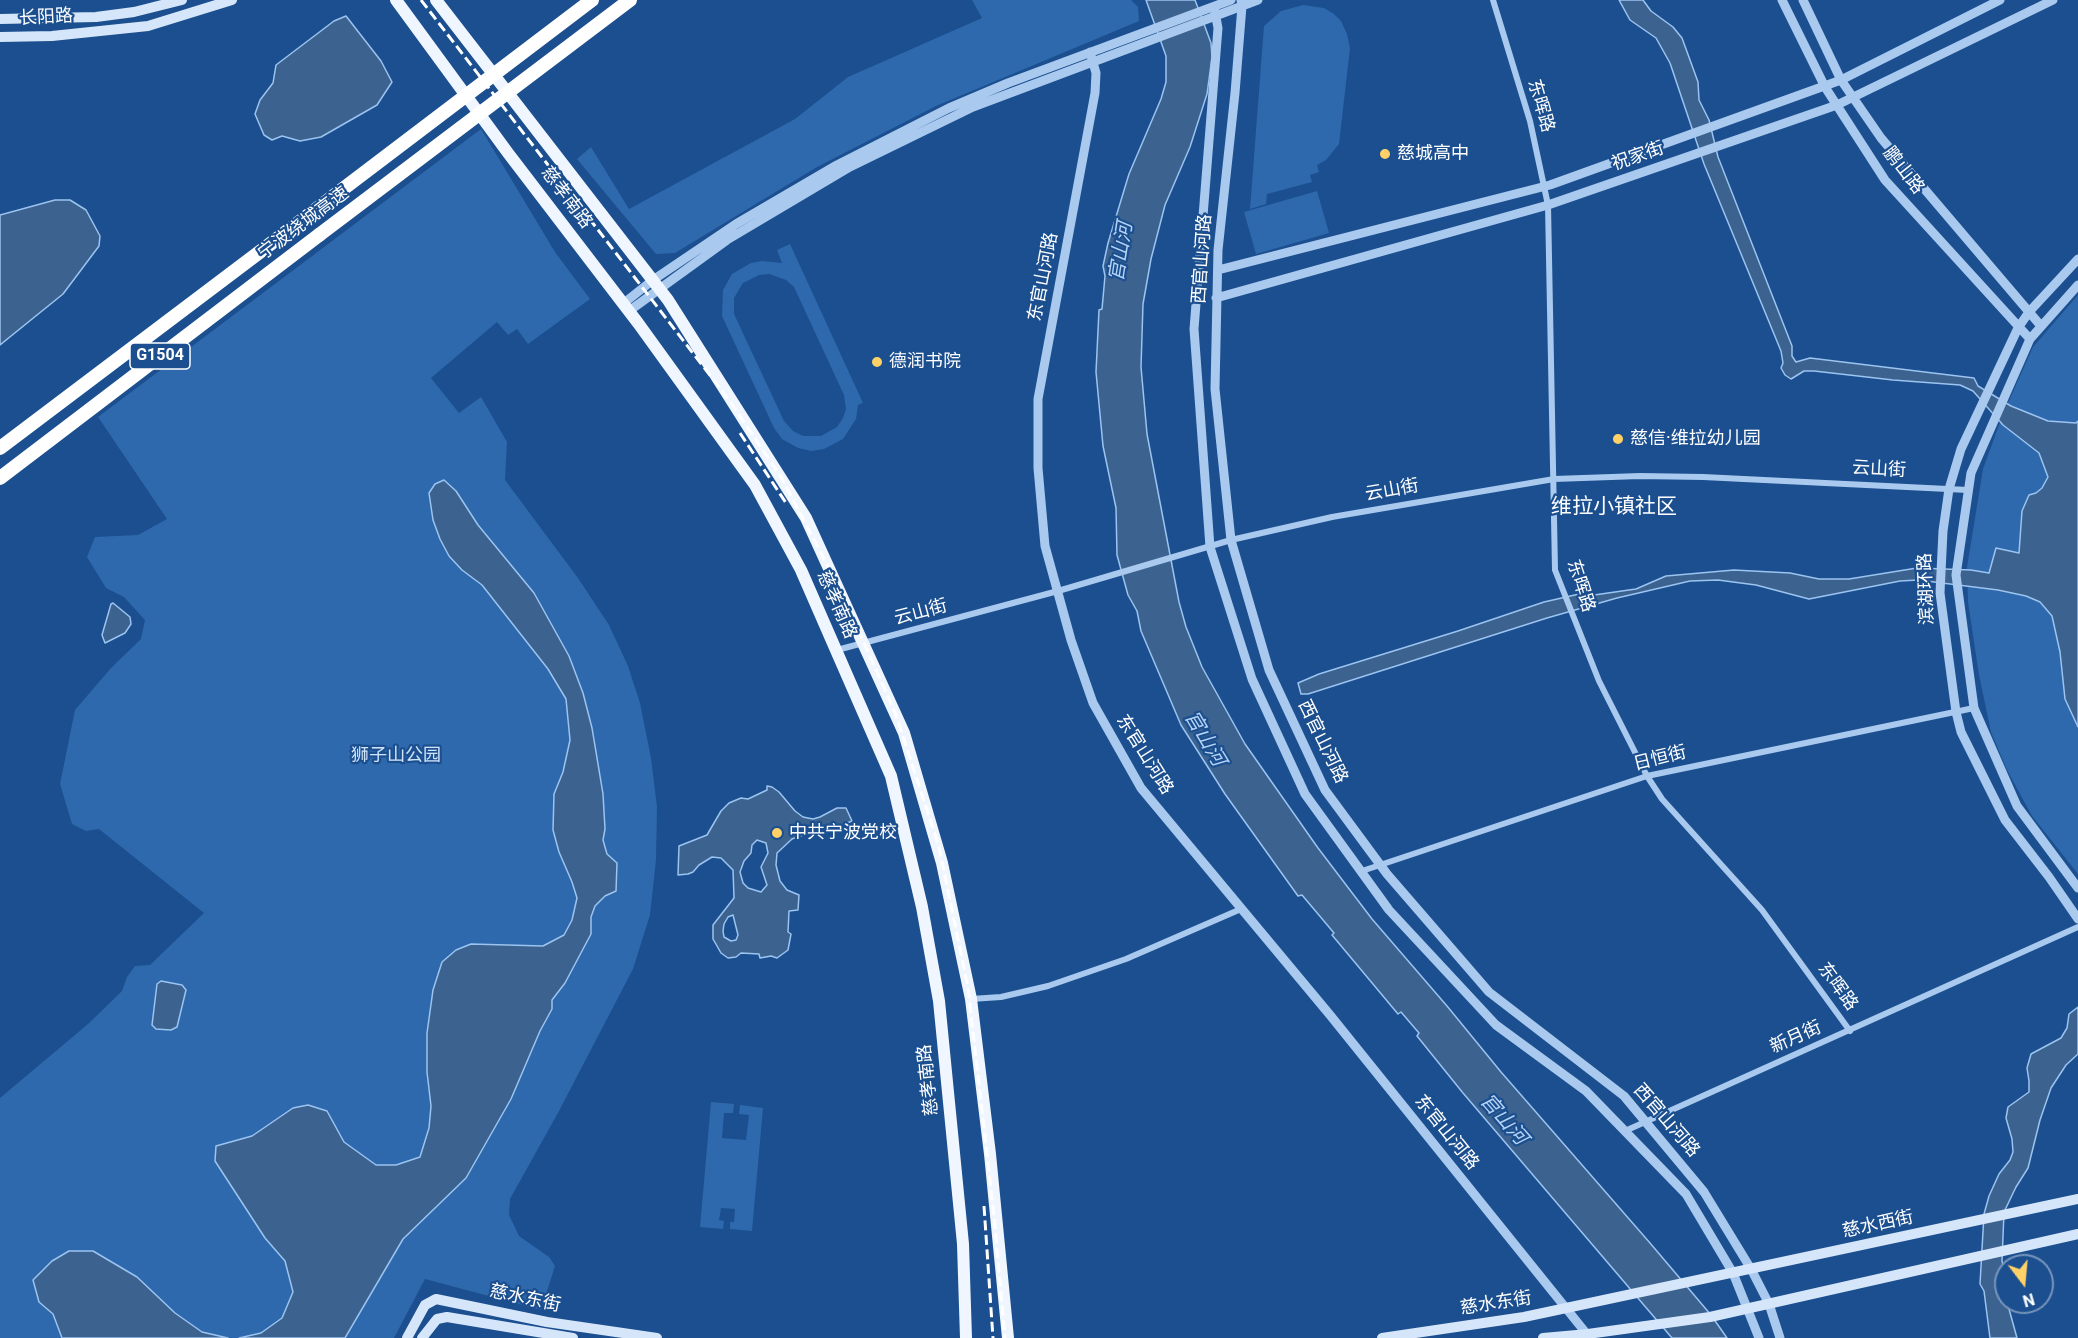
<!DOCTYPE html>
<html>
<head>
<meta charset="utf-8">
<style>
  body { margin:0 }
  #map { position:relative; width:2078px; height:1338px; overflow:hidden; background:#1b4f8f; font-family:Roboto,sans-serif }
  canvas { display:block }
  .north { position:absolute; left:1994px; top:1254px; width:60px; height:60px; box-sizing:border-box; background:#1b4f8f; border:2px solid #7695bc; border-radius:50%; rotate:164deg; font-size:16px; font-weight:700; line-height:24px; text-align:center; color:#fff }
  .north::after { content:''; display:block; margin:auto; width:21px; height:27px; background:#ffd166; clip-path:polygon(50% 0,100% 100%,50% 72%,0 100%) }
</style>
</head>
<body>
<div id="map">
<canvas width="2078" height="1338"></canvas>
<div class="north">N</div>
</div>
<script>
const ctx = document.querySelector('canvas').getContext('2d');
ctx.lineJoin = 'round';
function fill(path, color) { ctx.fillStyle = color; ctx.fill(path, 'evenodd'); }
const poly = rows => new Path2D(rows.map(r => 'M' + r).join(''));
function strokePath(path, color, width, dash) { ctx.strokeStyle = color; ctx.lineWidth = width; ctx.lineCap = dash ? 'butt' : 'round'; ctx.setLineDash(dash || []); ctx.stroke(path); }
function label(font, color, halo, rows, align = 'center') {
  ctx.font = font + ' Roboto,"Noto Sans SC",sans-serif'; ctx.lineWidth = 4.5; ctx.setLineDash([]); ctx.textBaseline = 'middle'; ctx.strokeStyle = halo; ctx.fillStyle = color; for (const [text, x, y, turn = 0] of rows) {
    ctx.save(); ctx.translate(x, y); ctx.rotate((+turn || 0) * Math.PI / 180); ctx.textAlign = isNaN(turn) ? turn : align; if (halo) ctx.strokeText(text, 0, 0); ctx.fillText(text, 0, 0); ctx.restore();
  }
}
fill(poly([
  [972,0,1131,0,1138,7,1139,21,936,106,817,167,675,253,656,254,577,159,591,147,629,209,795,119,848,77,982,18],
  [1303,5,1324,8,1334,14,1341,21,1347,34,1350,48,1339,144,1326,160,1317,165,1319,172,1310,175,1312,182,1267,194,1266,204,1250,209,1264,26,1281,11],
  [481,129,555,252,590,299,528,344,517,329,508,335,497,322,431,378,459,413,481,397,507,442,505,480,578,578,609,625,628,666,640,703,651,758,657,807,656,860,650,915,633,969,559,1111,510,1199,509,1215,519,1236,549,1257,555,1266,541,1310,425,1279,394,1338,0,1338,0,1098,88,1024,122,991,127,977,135,966,150,965,204,913,99,829,86,831,72,824,60,784,75,710,111,668,141,639,145,620,124,597,106,588,87,557,95,537,138,535,167,519,98,417],
  [1317,191,1329,233,1256,254,1244,212],
  [790,244,863,403,858,405,856,419,843,439,824,449,811,451,798,448,782,439,774,428,722,316,723,290,732,274,751,263,762,261,782,263,777,250],
  [769,274,786,280,794,287,844,395,846,409,843,418,837,427,821,436,803,436,793,431,784,421,734,314,734,298,743,283,759,275],
  [2078,295,2078,874,2032,816,2007,770,1991,732,1979,675,1968,602,1967,567,1983,469,2003,414,2033,347],
  [711,1102,734,1104,733,1113,724,1113,722,1138,746,1140,749,1115,739,1114,740,1105,763,1108,752,1231,730,1229,730,1222,734,1222,735,1209,721,1208,719,1220,724,1221,723,1229,700,1227]
]), '#2e69ad');
const water = poly([
  [1146,0,1195,0,1211,43,1212,57,1207,94,1190,147,1165,205,1151,259,1143,304,1141,367,1147,434,1179,602,1186,627,1202,667,1245,744,1318,848,1372,919,1447,1006,1501,1072,1650,1243,1711,1315,1727,1338,1672,1338,1463,1093,1417,1036,1419,1033,1401,1012,1398,1014,1332,935,1334,933,1302,895,1298,896,1225,794,1181,725,1141,631,1137,611,1128,595,1117,555,1116,508,1103,446,1096,372,1099,310,1102,309,1105,276,1103,266,1108,243,1129,174,1161,99,1166,82,1166,56,1146,0],
  [1619,0,1643,0,1651,11,1673,27,1682,38,1698,82,1699,100,1709,120,1718,157,1792,346,1792,356,1796,362,1810,358,1974,378,1978,386,2011,406,2048,421,2076,423,2078,421,2078,727,2065,699,2060,652,2052,616,2040,602,2026,596,1998,590,1918,580,1900,581,1809,599,1756,585,1718,580,1690,581,1617,598,1547,618,1308,694,1301,694,1298,683,1319,674,1458,631,1544,602,1588,592,1594,595,1636,589,1666,576,1734,570,1790,573,1819,579,1849,579,1917,568,1971,570,1989,573,1996,548,2019,553,2022,511,2029,495,2036,493,2042,488,2048,477,2039,453,2003,425,1973,391,1960,385,1893,380,1814,371,1804,371,1791,379,1785,375,1781,368,1783,363,1781,351,1704,164,1670,63,1656,38,1630,20,1619,0],
  [346,16,381,61,392,82,377,105,321,137,300,141,282,136,272,140,264,135,255,114,260,100,273,83,276,65,334,21,346,16],
  [55,200,70,200,86,210,100,236,99,246,63,294,0,345,0,215,55,200],
  [444,480,456,491,478,525,534,593,569,656,583,693,592,728,603,794,605,829,603,840,607,854,617,863,616,891,605,896,595,906,591,917,591,934,565,983,552,1000,552,1009,540,1031,511,1099,466,1178,403,1239,345,1338,239,1338,261,1333,282,1318,293,1292,285,1261,265,1238,215,1161,216,1146,252,1136,293,1108,308,1105,327,1111,344,1142,376,1165,396,1165,420,1157,429,1128,431,1106,427,1072,427,1033,433,990,442,962,456,950,471,944,543,946,564,935,572,920,577,898,572,882,559,852,553,830,554,794,563,772,570,740,566,699,548,669,482,585,462,570,449,556,440,539,433,520,429,493,435,484,444,480],
  [113,603,130,617,131,624,125,633,105,643,102,635,111,604,113,603],
  [767,786,772,787,779,792,795,811,803,817,813,819,820,817,837,808,846,808,852,821,820,834,806,834,792,839,777,853,776,865,780,881,787,890,799,895,798,910,789,911,788,932,791,934,788,950,777,958,771,956,760,958,759,954,741,953,736,957,728,958,721,953,713,939,713,925,734,898,733,870,721,858,712,857,699,865,693,872,688,874,678,875,679,846,707,835,721,811,729,803,741,798,748,799,767,790,767,786],
  [757,840,766,843,768,853,761,867,767,885,761,892,748,888,743,883,740,872,744,861,751,853,752,845,757,840],
  [733,915,738,935,736,940,731,941,724,937,723,931,724,924,728,917,733,915],
  [161,981,182,985,186,990,177,1027,171,1030,156,1029,152,1025,157,984,161,981],
  [2078,1007,2078,1054,2066,1065,2051,1088,2040,1120,2028,1168,2016,1187,2004,1212,2002,1261,2006,1276,2006,1302,2011,1302,2009,1309,2017,1338,1990,1338,1984,1291,1980,1284,1984,1214,1989,1196,1999,1174,2010,1160,2013,1152,2012,1139,2006,1118,2008,1107,2029,1092,2029,1081,2027,1068,2031,1054,2061,1038,2067,1028,2069,1014,2078,1007],
  [69,1251,93,1251,137,1277,175,1313,202,1332,228,1338,62,1338,53,1314,39,1302,33,1280,52,1261,69,1251]
]);
fill(water, '#3c6290');
strokePath(water, '#9cc4f0', 1.5);
strokePath(poly([
  [1493,0,1530,121,1548,205,1555,570,1599,681,1647,776,1662,799,1762,910,1850,1031],
  [837,650,1058,591,1231,540,1332,517,1554,479,1640,476,1703,477,1968,490],
  [1362,871,1647,776,1974,708],
  [971,999,1001,997,1048,986,1126,959,1241,909],
  [1625,1131,2078,927]
]), '#a9c9ee', 6);
strokePath(poly([
  [1241,0,1242,6,1235,93,1218,250,1215,389,1231,540,1269,670,1325,790,1387,874,1489,992,1624,1096,1704,1192,1751,1269,1769,1304,1780,1338],
  [1782,0,1825,87,1885,180,2030,339],
  [1803,0,1841,80,1881,138,2041,326],
  [1214,7,1218,28,1194,329,1210,547,1252,679,1305,794,1389,910,1496,1025,1586,1091,1686,1194,1733,1273,1759,1338],
  [1090,52,1096,73,1095,93,1038,399,1038,468,1045,546,1071,640,1093,703,1141,788,1330,1015,1590,1338],
  [2078,259,2029,312,2018,328,1961,449,1949,489,1943,531,1940,593,1956,712,1961,732,2005,820,2049,877,2078,919],
  [1218,270,1550,185,1841,80,2000,0],
  [2078,285,2030,339,1971,473,1956,575,1974,708,2017,806,2078,888],
  [1216,298,1548,205,1837,105,2053,0],
  [624,303,653,280,736,224,837,165,949,108,1008,83,1231,0],
  [629,311,727,240,850,167,973,107,1258,0]
]), '#a9c9ee', 9);
strokePath(poly([
  [0,19,96,17,134,12,182,0],
  [0,37,52,36,148,26,232,0],
  [407,1338,425,1305,436,1299,547,1322,657,1338],
  [422,1338,437,1319,447,1317,573,1338],
  [1382,1338,1524,1317,2078,1199],
  [1543,1338,1588,1334,1710,1317,2078,1234]
]), '#d6e6fa', 10);
strokePath(poly([
  [396,0,508,153,638,323,755,485,801,570,891,776,922,907,939,1001,963,1244,966,1338],
  [436,0,668,300,806,518,904,733,942,863,971,999,990,1154,1008,1338]
]), '#f0f6ff', 12);
strokePath(poly([
  [0,448,306,217],
  [0,478,319,235]
]), '#fff', 14);
strokePath(poly([
  [421,0,729,400,781,477,841,591,896,715,939,847,968,988,994,1216,1005,1338],
  [740,433,786,503],
  [984,1206,993,1338]
]), '#fff', 3, [10, 4.5]);
strokePath(poly([
  [306,217,592,0],
  [319,235,630,0]
]), '#fff', 14);
for (const [x, y, r, color] of [
  [1385,154,6,"#ffd166"],
  [877,362,6,"#ffd166"],
  [1618,439,6,"#ffd166"],
  [777,833,6,"#ffd166"]
]) { const dot = new Path2D(); dot.arc(x, y, r, 0, 2 * Math.PI); ctx.fillStyle = color; ctx.fill(dot); strokePath(dot, '#1b4f8f', 2); }
for (const [x, y, w] of [
  [160,356,60]
]) { const box = new Path2D(); box.roundRect(x - w / 2, y - 13, w, 26, 4.5); ctx.fillStyle = '#1b4f8f'; ctx.fill(box); strokePath(box, '#fff', 1.5); }
label('bold 16px', '#fff', null, [
  ["G1504",160,356]
]);
label('18px', '#fff', '#1b4f8f', [
  ["长阳路",46,18,-3],
  ["东晖路",1540,106,74],
  ["祝家街",1638,157,-19],
  ["鹏山路",1903,171,52],
  ["慈孝南路",566,198,53],
  ["宁波绕城高速",304,224,-37],
  ["西官山河路",1203,259,-86],
  ["东官山河路",1044,277,-79],
  ["云山街",1879,470,3],
  ["云山街",1392,491,-10],
  ["东晖路",1580,586,72],
  ["滨湖环路",1927,589,-92],
  ["慈孝南路",836,605,66],
  ["云山街",921,613,-15],
  ["西官山河路",1322,742,64],
  ["东官山河路",1144,755,58],
  ["日恒街",1660,759,-14],
  ["东晖路",1837,987,54],
  ["新月街",1796,1038,-24],
  ["慈孝南路",929,1080,-96],
  ["西官山河路",1666,1121,49],
  ["东官山河路",1446,1133,51],
  ["慈水西街",1878,1225,-12],
  ["慈水东街",525,1299,12],
  ["慈水东街",1496,1304,-9]
]);
label('18px', '#fff', '#1b4f8f', [
  ["慈城高中",1397,154],
  ["德润书院",889,362],
  ["慈信·维拉幼儿园",1630,439],
  ["中共宁波党校",789,833]
], 'left');
label('18px', '#cfe3fa', '#1b4f8f', [
  ["狮子山公园",396,756]
]);
label('italic 20px', '#b5d3f5', '#1b4f8f', [
  ["官山河",1122,252,-81],
  ["官山河",1204,739,59],
  ["官山河",1503,1120,49]
]);
label('21px', '#fff', '#1b4f8f', [
  ["维拉小镇社区",1614,508]
]);
</script>
</body>
</html>
